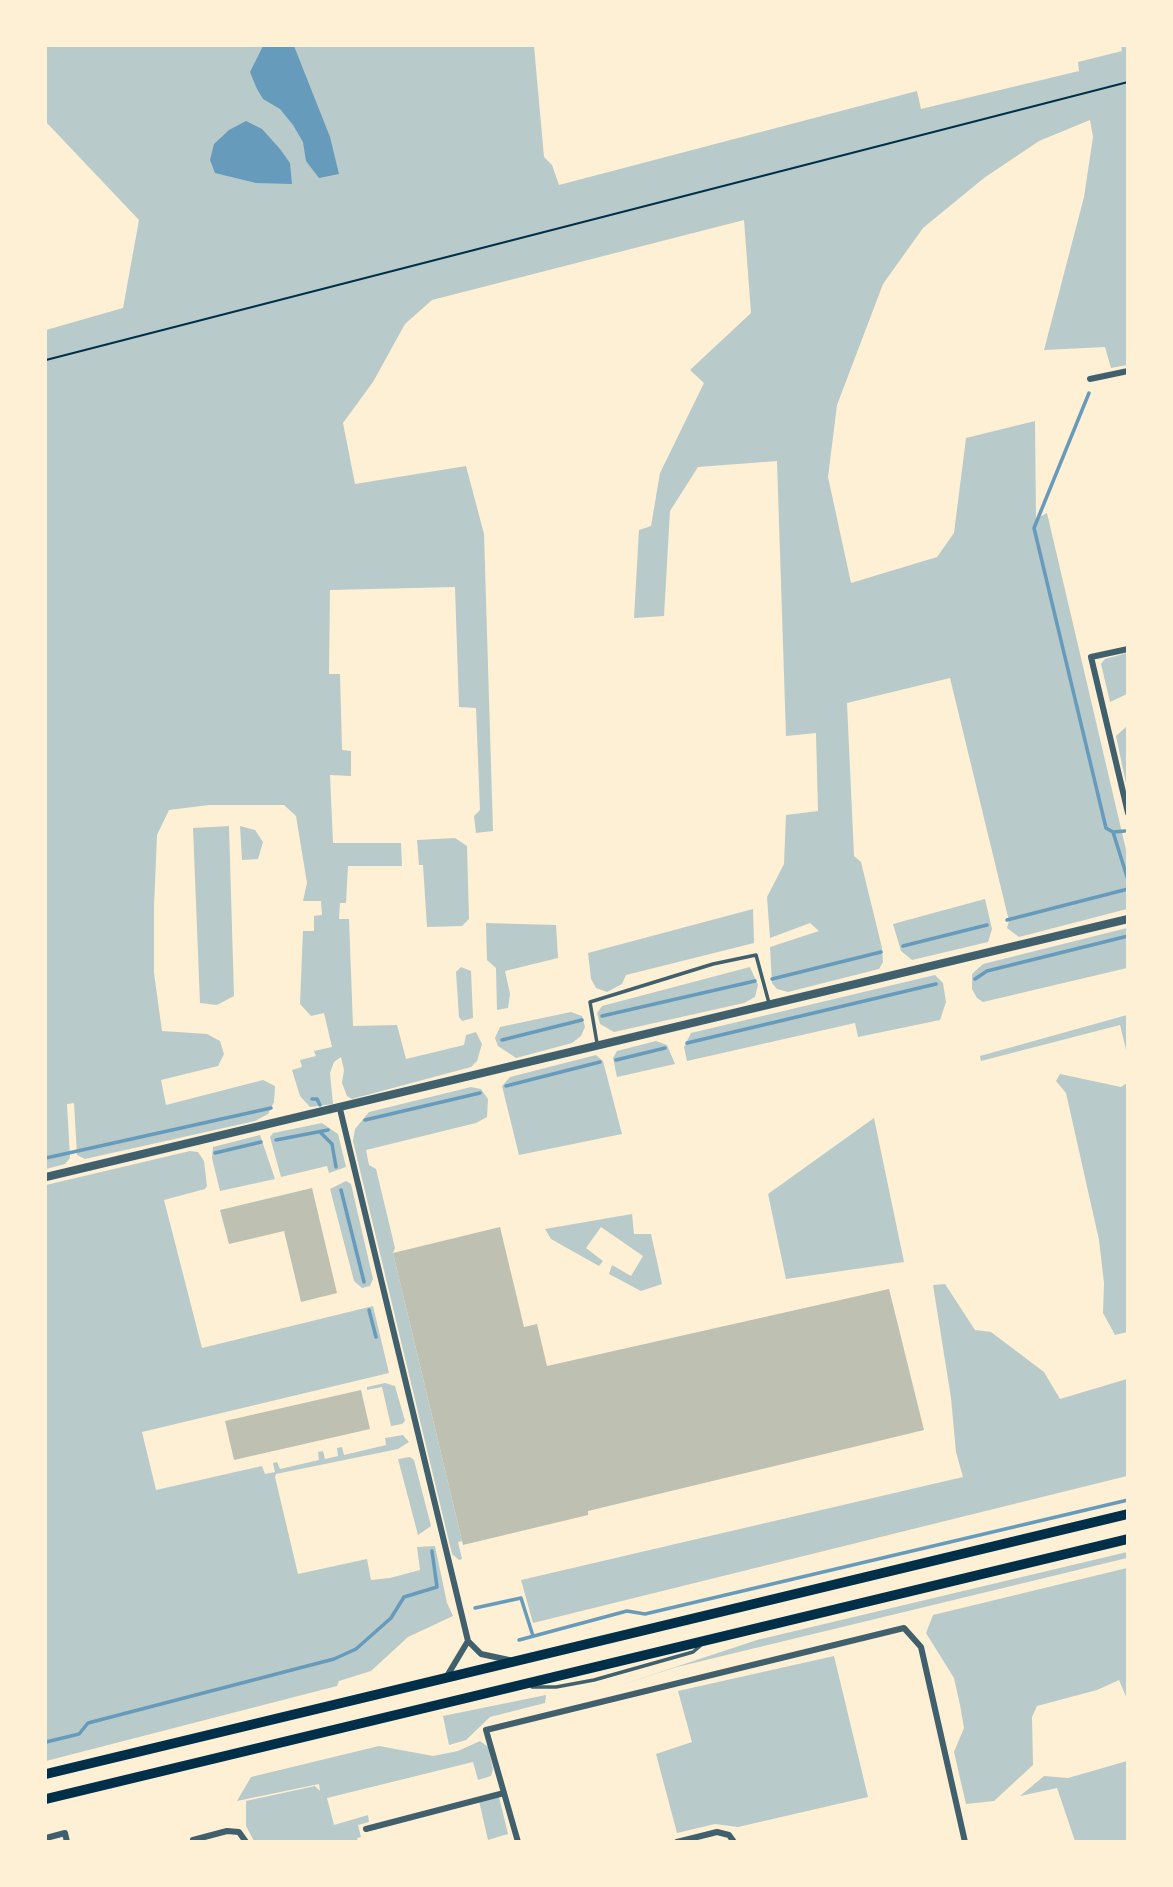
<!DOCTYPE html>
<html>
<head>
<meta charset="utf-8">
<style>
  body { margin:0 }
  #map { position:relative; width:1173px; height:1887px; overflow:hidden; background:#fdf0d5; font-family:"Asap Condensed",sans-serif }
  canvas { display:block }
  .frame { position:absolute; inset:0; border:47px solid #fdf0d5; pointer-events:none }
</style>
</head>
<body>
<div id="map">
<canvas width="1173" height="1887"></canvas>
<div class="frame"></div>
</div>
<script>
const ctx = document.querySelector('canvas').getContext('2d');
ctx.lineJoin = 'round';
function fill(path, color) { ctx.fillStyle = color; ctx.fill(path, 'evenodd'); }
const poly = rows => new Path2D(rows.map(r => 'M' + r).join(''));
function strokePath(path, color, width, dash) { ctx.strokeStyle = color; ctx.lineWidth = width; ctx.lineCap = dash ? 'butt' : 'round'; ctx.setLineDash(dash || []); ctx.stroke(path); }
fill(poly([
  [46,46,534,46,544,157,552,165,559,185,917,91,921,109,1079,71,1078,62,1122,51,1121,46,1127,46,1127,365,1111,368,1105,347,1044,350,1084,197,1093,137,1090,120,1039,141,984,178,923,228,883,284,837,405,828,477,851,583,937,557,954,533,966,438,1035,421,1036,519,1047,513,1127,854,1127,909,1019,937,1007,928,1009,921,950,678,847,703,854,856,861,862,882,948,883,962,879,969,788,992,777,989,772,983,770,947,819,931,810,923,770,938,767,897,784,864,786,815,818,811,816,733,786,736,777,461,698,467,670,511,664,616,634,618,639,530,651,526,660,473,704,383,690,370,751,313,744,220,432,300,405,324,373,382,343,423,355,484,466,466,484,534,493,831,476,833,474,816,480,810,476,708,459,707,455,587,330,590,329,674,340,674,342,750,351,751,351,776,330,775,333,843,401,843,402,866,348,866,346,903,340,903,339,919,349,919,353,1026,397,1025,406,1059,464,1045,466,1035,476,1032,482,1044,477,1061,471,1067,352,1099,347,1096,342,1083,344,1070,341,1057,334,1062,330,1073,333,1104,310,1107,300,1096,292,1070,302,1067,300,1060,316,1056,314,1051,332,1047,324,1013,311,1016,300,1004,303,931,314,931,314,916,322,915,321,901,303,901,307,883,296,816,284,805,209,805,169,810,157,835,154,907,154,973,162,1031,207,1034,220,1041,224,1054,218,1066,161,1080,166,1105,263,1080,275,1086,274,1102,268,1114,255,1121,85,1159,77,1155,74,1103,67,1104,70,1158,65,1164,46,1169,46,330,123,308,139,220,46,122],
  [1127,653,1127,694,1110,702,1101,664,1105,659],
  [1127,726,1127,788,1116,736],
  [229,826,234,996,217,1005,200,1003,193,828],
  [240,826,255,830,263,842,258,859,242,860],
  [455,838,467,846,469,919,462,926,427,927,423,865,419,865,417,840],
  [985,899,992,929,988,942,912,960,901,951,893,924],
  [753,909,754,943,626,975,622,984,607,992,596,988,591,979,588,953],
  [486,923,556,925,558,958,505,971,510,994,508,1008,497,1010,496,968,487,960],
  [1127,928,1127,968,983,1002,977,998,972,989,972,974,983,964],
  [461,967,471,971,473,1018,462,1021,459,1017,456,972],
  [750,967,758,985,755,997,744,1003,614,1032,600,1024,597,1013,602,1006],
  [935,975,943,983,946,1002,940,1020,858,1037,855,1023,687,1061,684,1047,691,1033],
  [571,1012,582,1016,585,1027,581,1036,572,1043,516,1058,498,1046,495,1038,500,1027],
  [1127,1015,1127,1054,1120,1025,981,1061,980,1056],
  [656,1041,667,1045,675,1064,617,1077,613,1058,617,1051],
  [596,1055,603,1061,622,1134,519,1155,502,1086,510,1077],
  [1060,1074,1121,1087,1127,1083,1127,1332,1115,1335,1103,1313,1104,1283,1099,1240,1066,1093,1056,1081],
  [471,1087,481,1089,488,1099,487,1117,476,1123,366,1150,369,1165,376,1169,395,1248,393,1253,462,1541,458,1542,462,1559,459,1560,452,1554,353,1141,355,1129,369,1112],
  [874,1118,904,1262,786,1279,768,1194],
  [322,1123,338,1134,346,1167,329,1173,327,1166,281,1177,270,1137,273,1133],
  [260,1135,275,1179,220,1191,212,1158,213,1147],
  [190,1151,198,1152,204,1161,207,1186,205,1189,164,1200,202,1348,373,1306,389,1373,142,1432,156,1490,262,1466,265,1474,275,1472,273,1463,277,1462,280,1469,319,1460,318,1452,323,1451,325,1459,338,1456,337,1448,342,1447,344,1455,386,1445,385,1438,403,1435,409,1442,398,1449,276,1474,275,1477,298,1574,367,1559,371,1580,390,1578,420,1570,417,1547,435,1546,447,1603,453,1616,408,1637,371,1671,339,1681,337,1686,46,1761,46,1185],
  [346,1181,351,1184,373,1279,370,1286,362,1288,354,1281,330,1189],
  [632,1214,634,1234,651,1234,662,1284,641,1291,609,1274,612,1265,631,1276,643,1256,601,1227,586,1248,603,1261,599,1266,551,1239,545,1229],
  [945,1284,975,1330,991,1332,1044,1372,1060,1399,1127,1379,1127,1476,533,1623,521,1580,963,1477,956,1452,951,1398,933,1285],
  [385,1383,395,1386,405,1421,402,1424,391,1426,382,1387,367,1390,367,1387],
  [410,1457,414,1460,431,1526,418,1535,398,1459],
  [1127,1552,1127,1558,677,1667,618,1686,757,1640],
  [1127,1568,1127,1699,1119,1680,1097,1690,1037,1706,1032,1717,1033,1765,994,1801,966,1804,954,1752,964,1728,960,1705,954,1678,926,1633,933,1615],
  [834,1656,868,1797,738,1827,715,1824,677,1833,656,1754,692,1742,678,1691],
  [546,1695,545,1703,490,1717,466,1740,449,1745,443,1716],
  [480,1741,488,1747,493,1769,491,1776,478,1780,473,1762,327,1798,334,1825,368,1815,369,1822,358,1825,361,1837,357,1838,358,1841,254,1841,246,1826,246,1801,315,1786,320,1791,319,1784,237,1801,251,1777,379,1746,433,1756,458,1751],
  [1127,1761,1127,1841,1075,1841,1057,1788,1020,1796,1044,1776,1068,1778],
  [499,1797,508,1834,488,1840,479,1801]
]), '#b9caca');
fill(poly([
  [263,46,294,46,330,137,339,174,319,178,306,161,303,142,293,125,280,109,263,99,257,89,250,72],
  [246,121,262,129,280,149,290,163,292,184,256,183,215,173,210,160,214,144,229,130]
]), '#669bbc');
strokePath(poly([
  [1089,393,1034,528,1106,828,1113,832,1128,880],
  [1113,832,1125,831],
  [1007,920,1128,889],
  [903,946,987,925],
  [772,979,881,952],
  [975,979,987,971,1128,936],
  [602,1016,755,981],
  [502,1040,582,1020],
  [687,1043,936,984],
  [616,1060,665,1048],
  [506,1086,600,1062],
  [312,1099,317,1099,320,1105],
  [365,1120,480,1093],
  [321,1133,332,1144,336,1167],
  [276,1140,328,1130],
  [215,1153,261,1142],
  [46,1158,271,1108],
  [341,1190,364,1282],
  [369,1310,376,1337],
  [475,1608,521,1598,533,1636],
  [519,1640,627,1611,645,1614,1128,1500],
  [46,1742,79,1734,88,1723,334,1659,356,1649,391,1618,404,1597,437,1587,432,1551]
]), '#669bbc', 3.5);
fill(poly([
  [312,1188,337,1293,301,1302,284,1231,229,1244,220,1210],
  [500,1227,524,1327,537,1324,547,1366,889,1289,924,1430,588,1511,588,1515,463,1545,393,1253],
  [361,1390,370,1429,234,1460,225,1421]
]), '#bec0b2');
strokePath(poly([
  [46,360,1128,82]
]), '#003049', 2);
strokePath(poly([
  [597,1043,590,1002,713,964,756,955,769,1003],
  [532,1687,556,1687,594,1680,693,1652,700,1646]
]), '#3f606c', 3.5);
strokePath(poly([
  [1090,379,1128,371],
  [1128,649,1091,657,1128,813],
  [340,1109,468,1641],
  [447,1676,468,1641,481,1654,509,1660],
  [366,1829,504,1793],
  [46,1838,65,1833,67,1842],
  [193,1840,227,1831,239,1832,246,1842],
  [518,1842,486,1730,904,1628,921,1647,965,1842],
  [677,1842,717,1832,729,1835,734,1842]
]), '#3f606c', 6);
strokePath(poly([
  [46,1177,1128,919]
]), '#3f606c', 8);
strokePath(poly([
  [46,1774,1128,1514],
  [46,1799,1128,1539]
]), '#003049', 10);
</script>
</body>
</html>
